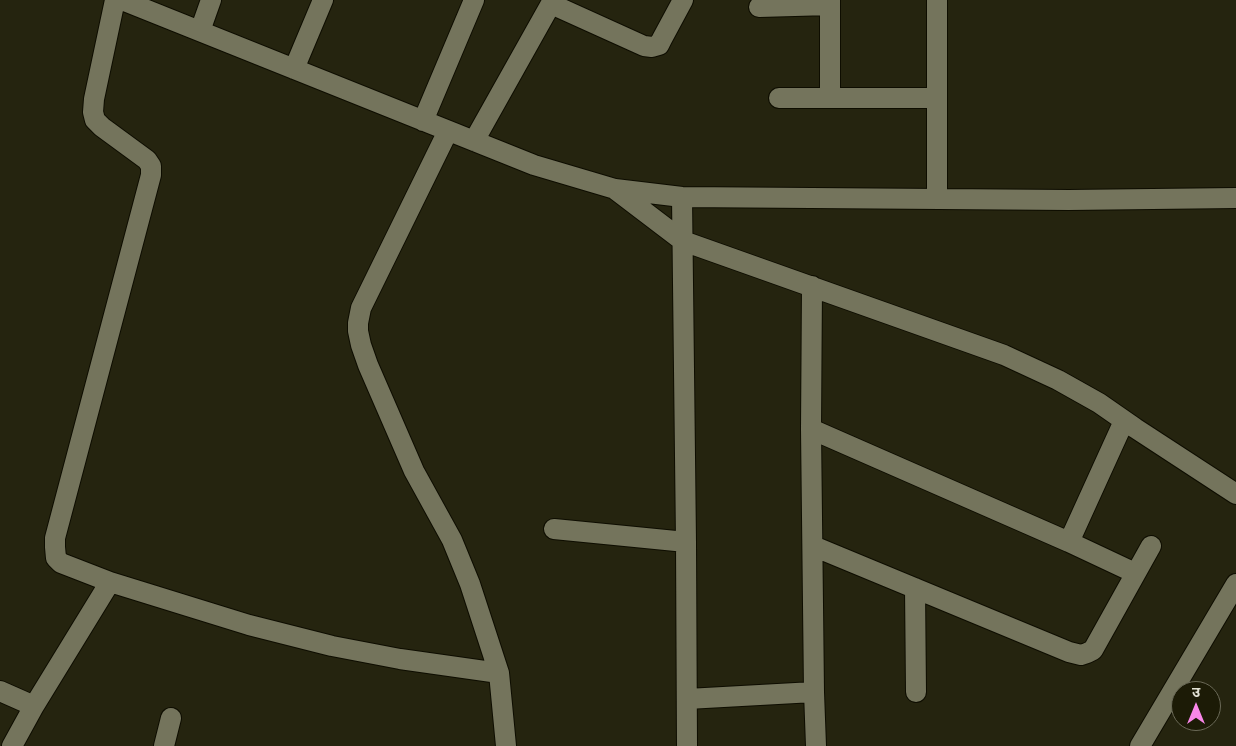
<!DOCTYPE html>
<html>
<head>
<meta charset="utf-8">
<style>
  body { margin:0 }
  #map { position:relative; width:1236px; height:746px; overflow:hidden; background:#25240f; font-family:Inter,"Noto Sans Devanagari",sans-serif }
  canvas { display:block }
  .north { position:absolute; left:1171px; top:681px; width:50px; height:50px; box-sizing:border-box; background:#1c1b06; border:1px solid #6b6a58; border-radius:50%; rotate:0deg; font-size:14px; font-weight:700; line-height:20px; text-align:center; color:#e1e1d4 }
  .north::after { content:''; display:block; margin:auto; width:18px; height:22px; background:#f987e9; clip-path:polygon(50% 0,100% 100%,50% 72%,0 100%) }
</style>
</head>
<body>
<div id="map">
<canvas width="1236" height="746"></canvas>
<div class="north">उ</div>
</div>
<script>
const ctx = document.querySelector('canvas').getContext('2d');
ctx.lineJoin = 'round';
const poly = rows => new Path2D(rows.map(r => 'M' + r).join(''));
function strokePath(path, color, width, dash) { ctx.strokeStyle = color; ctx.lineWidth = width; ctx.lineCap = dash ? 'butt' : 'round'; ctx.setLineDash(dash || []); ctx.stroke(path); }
const minor = poly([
  [122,0,534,165,615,189,682,197,1069,200,1236,198],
  [830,0,830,98],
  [937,0,937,199],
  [551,4,644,46,652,47,659,45,662,39,683,0],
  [759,7,830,5],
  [200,31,211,0],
  [294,69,323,0],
  [779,98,937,98],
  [423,121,474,0],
  [448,131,361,308,358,323,358,331,361,345,368,365,414,471,452,540,470,584,499,673,506,746],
  [474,141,553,0],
  [616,190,683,241,1004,355,1058,380,1099,403,1135,428,1236,494],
  [682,197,686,542,687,746],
  [812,286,811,429,814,692,816,746],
  [811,429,1069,542,1135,573],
  [554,529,686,542],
  [1069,542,1124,421],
  [813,546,1069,652,1081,655,1087,653,1093,650,1151,546],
  [110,582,61,563,56,558,55,547,55,538,151,175,151,166,147,160,102,127,95,120,93,112,94,99,115,0],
  [915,588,916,692],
  [0,691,34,706],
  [687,699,814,692],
  [12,746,34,706,110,582,249,625,332,646,400,659,499,673],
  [164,746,171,718],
  [1140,746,1236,584]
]);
strokePath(minor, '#0e0d00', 22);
strokePath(minor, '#74745c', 20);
</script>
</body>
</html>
